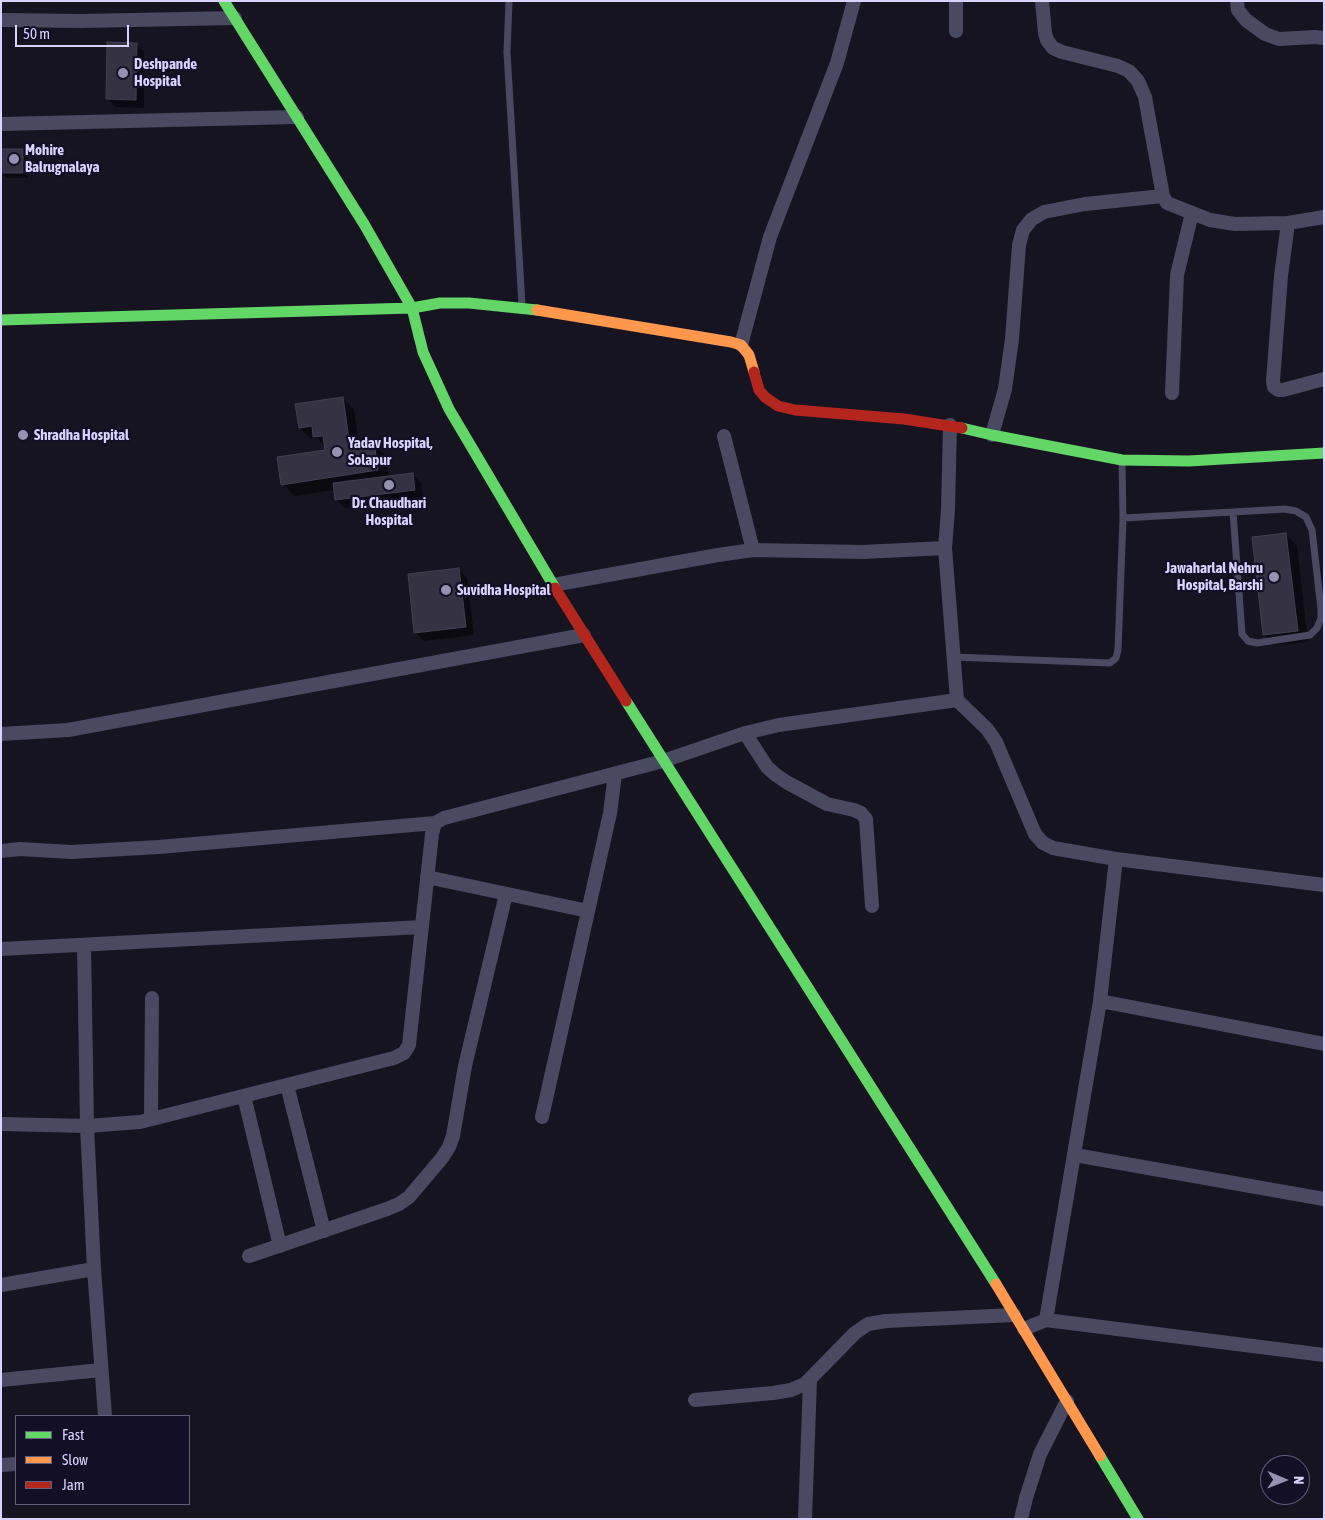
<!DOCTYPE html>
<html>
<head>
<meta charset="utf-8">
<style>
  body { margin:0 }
  #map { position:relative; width:1325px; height:1520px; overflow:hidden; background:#161421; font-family:"Asap Condensed",sans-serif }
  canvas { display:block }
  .frame { position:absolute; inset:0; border:2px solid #d9d4ff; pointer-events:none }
  .legend { position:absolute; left:15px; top:1415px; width:175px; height:90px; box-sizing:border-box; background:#130f26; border:1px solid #625e7d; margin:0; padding:6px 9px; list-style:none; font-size:15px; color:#d9d4ff }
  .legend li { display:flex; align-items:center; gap:10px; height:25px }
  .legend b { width:25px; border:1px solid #625e7d }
  .north { position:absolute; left:1260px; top:1455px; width:50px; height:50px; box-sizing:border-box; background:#130f26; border:1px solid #625e7d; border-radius:50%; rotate:91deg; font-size:14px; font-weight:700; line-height:20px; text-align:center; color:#d9d4ff }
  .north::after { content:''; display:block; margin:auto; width:18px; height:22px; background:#9591b1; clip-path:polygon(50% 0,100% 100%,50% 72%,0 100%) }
  .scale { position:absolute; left:15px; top:25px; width:114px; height:22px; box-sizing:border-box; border:2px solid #d9d4ff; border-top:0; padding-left:6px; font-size:15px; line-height:18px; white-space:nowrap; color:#d9d4ff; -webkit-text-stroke:4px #130f26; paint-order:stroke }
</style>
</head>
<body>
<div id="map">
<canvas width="1325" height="1520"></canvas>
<div class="frame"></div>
<ul class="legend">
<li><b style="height:6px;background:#63d668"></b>Fast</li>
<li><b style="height:6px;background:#ff974d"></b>Slow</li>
<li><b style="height:6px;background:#b3261e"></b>Jam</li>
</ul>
<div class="north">N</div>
<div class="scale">50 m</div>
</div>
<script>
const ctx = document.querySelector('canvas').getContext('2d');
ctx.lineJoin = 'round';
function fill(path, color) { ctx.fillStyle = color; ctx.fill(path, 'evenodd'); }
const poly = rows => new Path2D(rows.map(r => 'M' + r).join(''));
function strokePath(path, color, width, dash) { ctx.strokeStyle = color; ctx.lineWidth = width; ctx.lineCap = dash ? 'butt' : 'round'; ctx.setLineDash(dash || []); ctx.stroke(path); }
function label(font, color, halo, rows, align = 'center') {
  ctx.font = font + ' "Asap Condensed",sans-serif'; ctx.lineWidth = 4.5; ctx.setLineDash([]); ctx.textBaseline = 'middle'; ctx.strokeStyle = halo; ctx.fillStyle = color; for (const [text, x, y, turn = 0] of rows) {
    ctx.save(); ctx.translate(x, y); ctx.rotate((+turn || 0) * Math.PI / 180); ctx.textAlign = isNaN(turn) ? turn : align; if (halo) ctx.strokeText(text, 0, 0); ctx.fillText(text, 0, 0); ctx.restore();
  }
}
fill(poly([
  [136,44,144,52,144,108,116,107,107,99],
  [23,150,28,156,28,178,7,178,2,173],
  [342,398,354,409,359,446,374,444,385,455,389,477,413,474,421,483,423,498,345,508,336,499,335,490,294,496,283,484,327,451,326,448,317,438,311,439,300,428],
  [1286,534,1297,546,1308,642,1276,645,1264,634],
  [459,570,467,578,474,635,424,641,416,633]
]), '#0007');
const building = poly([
  [107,42,137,43,136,100,106,99,107,42],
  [1,149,23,149,23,173,1,173,1,149],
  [343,397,350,446,374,442,378,470,281,485,277,457,325,450,323,436,313,437,312,426,299,428,295,404,343,397],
  [413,473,415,490,335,500,333,483,413,473],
  [1286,533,1298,631,1263,635,1252,537,1286,533],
  [459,568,466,627,414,633,408,574,459,568]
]);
fill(building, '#343243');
strokePath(building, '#433f54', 1);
strokePath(poly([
  [509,1,507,52,522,305],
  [1123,518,1233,512,1285,509,1296,511,1306,517,1312,530,1321,609,1321,618,1317,628,1310,635,1257,643,1248,641,1242,634,1233,512],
  [953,657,1110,663,1116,658,1118,650,1123,518,1122,463]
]), '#4a4962', 7);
strokePath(poly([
  [956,1,956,31],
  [1042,1,1045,33,1047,40,1053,48,1062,52,1118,66,1129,71,1138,81,1145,97,1163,196,1167,203,1210,220,1235,224,1288,223,1324,217],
  [1237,1,1238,10,1246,20,1265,34,1279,39,1315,37,1324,38],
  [1,20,81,21,235,18],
  [1,124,297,117],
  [1288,223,1281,276,1273,381,1274,387,1278,390,1283,390,1324,379],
  [741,345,770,237,837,63,854,1],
  [1172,393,1177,275,1192,213],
  [950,425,948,510,945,548,957,700,987,729,996,742,1035,834,1043,843,1053,848,1116,859],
  [992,435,1005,389,1012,339,1019,245,1023,230,1032,219,1044,212,1085,204,1163,196],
  [724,436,753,550],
  [553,585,718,555,753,550,863,552,945,548],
  [745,733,767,767,776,775,788,783,827,804,854,810,861,813,866,819,872,906],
  [1,734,68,730,584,635],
  [1,851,20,849,71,852,159,847,435,823],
  [427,877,588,911],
  [84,945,87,1126,94,1269,105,1416],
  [1,949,422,927],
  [1100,1001,1116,859,1324,885],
  [287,1085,324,1231],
  [244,1096,280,1246],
  [542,1117,610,813,615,774],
  [151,1119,152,998],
  [1,1124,87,1126,140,1122,394,1058,404,1053,409,1045,432,834,435,823,444,818,663,761,745,733,779,725,957,700],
  [1075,1155,1324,1199],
  [249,1256,387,1209,399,1204,409,1197,442,1158,449,1147,453,1136,465,1066,506,894],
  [1,1285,94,1269],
  [1046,1320,1324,1355],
  [1024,1329,1046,1320,1100,1001,1324,1044],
  [1,1380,101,1370],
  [695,1400,773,1393,791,1390,805,1384,855,1333,868,1324,886,1321,1014,1315],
  [1,1465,16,1464],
  [805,1519,810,1380],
  [1021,1519,1026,1498,1040,1454,1067,1401]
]), '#4a4962', 14);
strokePath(poly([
  [224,1,364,224,412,308,423,352,449,409,555,588],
  [1,320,412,308,440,303,469,303,537,310],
  [962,428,992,435,1122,460,1189,461,1324,453],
  [626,701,996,1284],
  [1100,1456,1138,1519]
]), '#63d668', 11);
strokePath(poly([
  [537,310,731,342,741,345,749,355,754,372],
  [996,1284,1100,1456]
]), '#ff974d', 11);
strokePath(poly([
  [754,372,759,390,765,397,778,406,795,410,904,419,962,428],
  [555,588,626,701]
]), '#b3261e', 11);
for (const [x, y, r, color] of [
  [123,73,6,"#9591b1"],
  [14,159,6,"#9591b1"],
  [23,435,6,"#9591b1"],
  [337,452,6,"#9591b1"],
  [389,485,6,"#9591b1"],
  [1274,577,6,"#9591b1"],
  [446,590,6,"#9591b1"]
]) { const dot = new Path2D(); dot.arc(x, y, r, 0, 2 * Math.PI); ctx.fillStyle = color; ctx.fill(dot); strokePath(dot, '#130f26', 2); }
label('bold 15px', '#d9d4ff', '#130f26', [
  ["Deshpande",134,64],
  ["Hospital",134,81],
  ["Mohire",25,150],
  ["Balrugnalaya",25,167],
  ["Shradha Hospital",34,435],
  ["Yadav Hospital,",348,443],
  ["Solapur",348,460],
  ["Dr. Chaudhari",389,503,"center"],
  ["Hospital",389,520,"center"],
  ["Jawaharlal Nehru",1263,568,"right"],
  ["Hospital, Barshi",1263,585,"right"],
  ["Suvidha Hospital",457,590]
], 'left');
</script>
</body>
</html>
